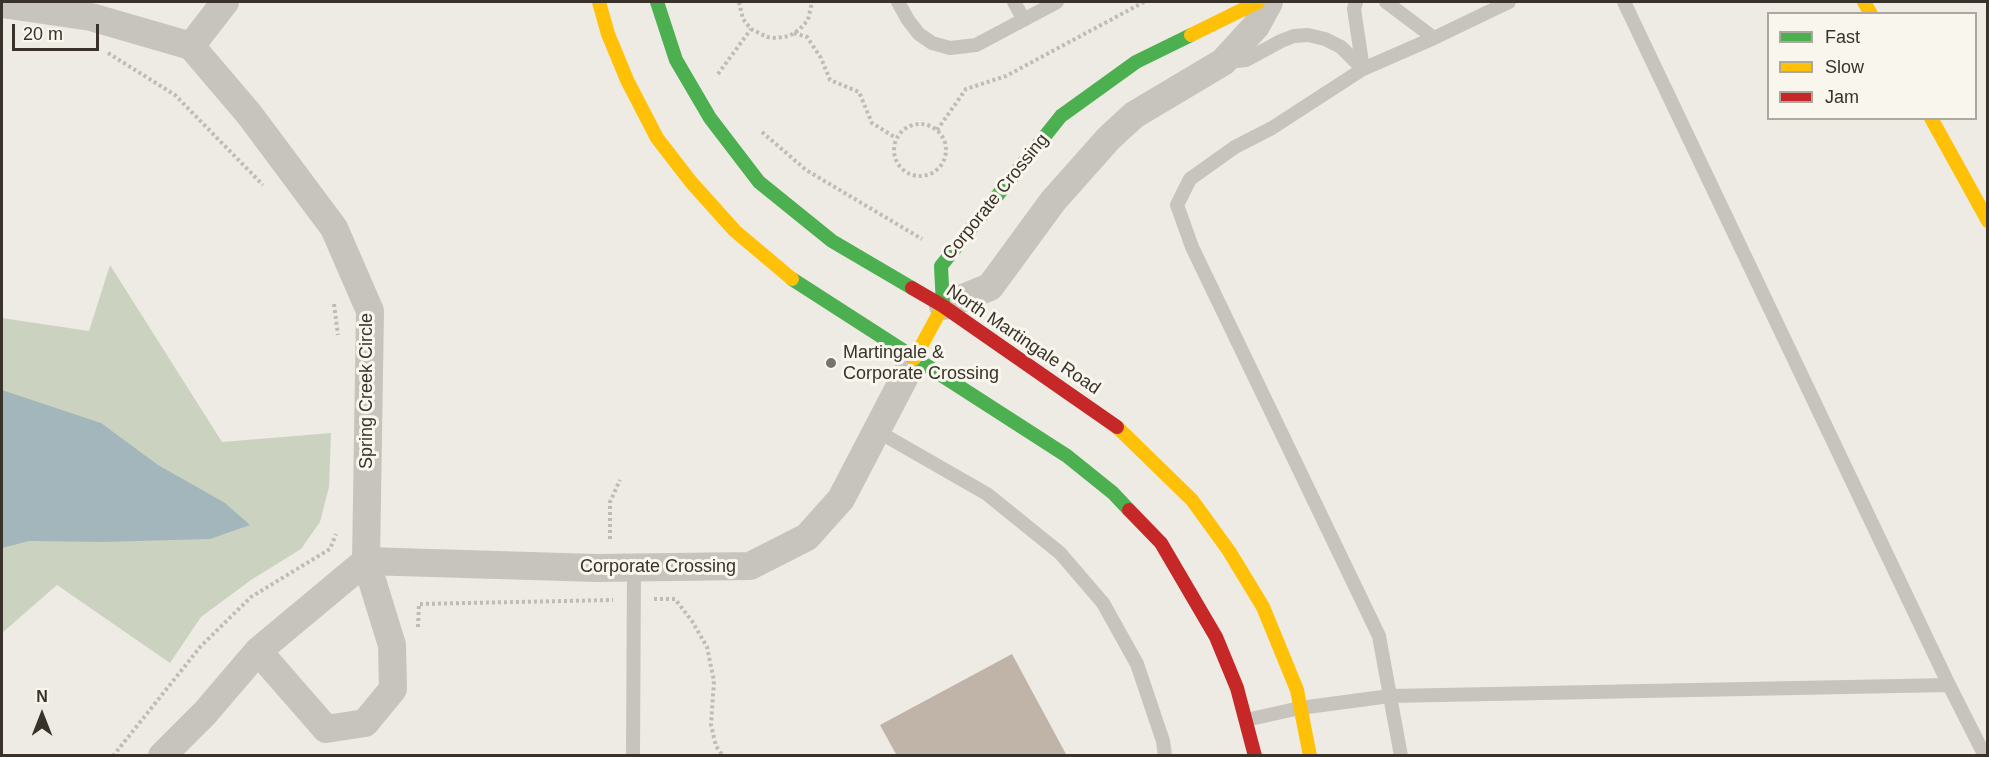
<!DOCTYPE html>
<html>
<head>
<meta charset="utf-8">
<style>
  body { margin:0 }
  #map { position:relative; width:1989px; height:757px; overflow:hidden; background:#eeebe4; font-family:Helvetica,sans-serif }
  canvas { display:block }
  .frame { position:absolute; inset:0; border:3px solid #38322b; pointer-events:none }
  .legend { position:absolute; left:1767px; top:12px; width:210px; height:108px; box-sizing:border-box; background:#f9f6ed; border:2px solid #aca89f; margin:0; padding:8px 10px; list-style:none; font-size:18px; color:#38322b }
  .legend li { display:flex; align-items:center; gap:12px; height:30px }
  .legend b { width:30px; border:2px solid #aca89f }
  .north { position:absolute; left:12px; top:685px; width:60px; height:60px; -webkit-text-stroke:4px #f9f6ed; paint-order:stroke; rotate:0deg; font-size:16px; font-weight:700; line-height:24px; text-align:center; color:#38322b }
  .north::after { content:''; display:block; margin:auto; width:21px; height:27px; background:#38322b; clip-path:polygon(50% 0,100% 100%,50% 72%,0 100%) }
  .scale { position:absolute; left:12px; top:24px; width:87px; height:27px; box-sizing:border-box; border:3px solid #38322b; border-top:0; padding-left:8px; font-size:18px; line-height:21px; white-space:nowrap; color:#38322b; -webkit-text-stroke:4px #f9f6ed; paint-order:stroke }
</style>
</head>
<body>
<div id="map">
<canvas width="1989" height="757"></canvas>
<div class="frame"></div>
<ul class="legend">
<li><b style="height:8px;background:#4caf50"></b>Fast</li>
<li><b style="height:8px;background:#ffc107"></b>Slow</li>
<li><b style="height:8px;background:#c62828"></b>Jam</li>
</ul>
<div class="north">N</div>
<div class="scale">20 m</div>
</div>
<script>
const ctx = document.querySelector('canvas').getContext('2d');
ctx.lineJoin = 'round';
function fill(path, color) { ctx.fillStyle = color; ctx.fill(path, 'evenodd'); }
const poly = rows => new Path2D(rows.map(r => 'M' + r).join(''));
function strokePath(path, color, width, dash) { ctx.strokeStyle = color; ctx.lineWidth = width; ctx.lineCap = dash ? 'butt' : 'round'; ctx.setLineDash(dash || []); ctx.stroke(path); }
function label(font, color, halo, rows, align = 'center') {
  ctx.font = font + ' Helvetica,sans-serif'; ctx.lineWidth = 6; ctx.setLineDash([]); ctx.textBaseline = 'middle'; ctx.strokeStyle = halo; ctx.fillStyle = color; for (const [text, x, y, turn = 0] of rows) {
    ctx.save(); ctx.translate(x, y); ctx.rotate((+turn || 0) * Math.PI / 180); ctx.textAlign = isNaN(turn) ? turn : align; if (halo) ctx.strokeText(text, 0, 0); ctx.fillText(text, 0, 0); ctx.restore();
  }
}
fill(poly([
  [110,265,222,442,331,433,329,487,320,522,301,549,251,580,201,617,170,663,57,585,2,633,2,318,89,331]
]), '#cbd3c0');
fill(poly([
  [2,390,101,423,158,465,225,503,250,525,210,539,104,542,29,541,2,548]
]), '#a2b6bc');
fill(poly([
  [1012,654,1067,756,897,756,880,725]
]), '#c0b4a8');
strokePath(poly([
  [739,2,743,19,751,29,767,37,776,38,789,36,799,30,808,20,812,2],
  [794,33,807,37,821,58,830,80,859,92,872,123,896,138],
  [108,53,175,95,263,185],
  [718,74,751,29],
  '894 150a26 26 0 1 1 52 0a26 26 0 1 1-52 0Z',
  [937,130,966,89,1006,76,1144,2],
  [762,132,806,170,922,239],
  [334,304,338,335],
  [610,539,610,502,620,480],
  [654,599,675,599,692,621,707,647,714,681,711,725,716,746,723,756],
  [418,627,419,604,613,600],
  [113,756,201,646,251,597,330,549,336,534]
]), '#bfbcb6', 4, [3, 3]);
strokePath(poly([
  [898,2,908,20,919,34,932,43,950,48,976,45,1057,2],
  [1014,2,1024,20],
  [1356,2,1354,9,1363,69],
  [1386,2,1434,38],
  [1624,2,1949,685,1985,756],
  [1227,62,1246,60,1281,41,1294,36,1308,35,1325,39,1341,47,1363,69],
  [877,431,987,494,1060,553,1103,603,1137,664,1163,741,1165,756],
  [1246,720,1300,708,1390,696,1949,685],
  [633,756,634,568],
  [1401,756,1379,636,1192,247,1177,205,1190,179,1235,147,1272,128,1363,69,1434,38,1509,2]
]), '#c7c4bd', 14);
strokePath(poly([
  [2,4,91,17,191,46,249,114,334,228,370,311,366,561,258,651,205,713,162,756],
  [191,46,225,2],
  [943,306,990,287,1053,201,1109,138,1134,115,1223,62,1256,26,1269,2],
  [258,651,326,729,365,723,393,689,392,645,366,561,596,568,750,566,807,537,841,499,914,359]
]), '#c7c4bd', 28);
strokePath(poly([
  [657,2,676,60,710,118,759,182,832,241,912,288],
  [792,279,1067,456,1113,493,1129,510],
  [943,306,941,266,1061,116,1136,62,1191,35]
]), '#4caf50', 14);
strokePath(poly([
  [599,2,608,34,627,80,657,138,691,182,735,231,792,279],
  [1864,2,1871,14],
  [1191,35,1258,2],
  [1931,118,1988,221],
  [914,359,943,306],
  [1117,427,1192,500,1229,551,1263,607,1297,690,1310,756]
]), '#ffc107', 14);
strokePath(poly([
  [912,288,943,306,1117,427],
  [1129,510,1161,543,1216,637,1237,688,1255,756]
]), '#c62828', 14);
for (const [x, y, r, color] of [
  [831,363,6,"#78736c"]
]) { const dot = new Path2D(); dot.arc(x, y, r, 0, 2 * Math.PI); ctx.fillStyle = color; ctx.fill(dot); strokePath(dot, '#f9f6ed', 2); }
label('18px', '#38322b', '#f9f6ed', [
  ["Corporate Crossing",996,197,-51],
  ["North Martingale Road",1023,340,34],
  ["Spring Creek Circle",367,391,-90],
  ["Corporate Crossing",658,567]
]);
label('18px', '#38322b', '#f9f6ed', [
  ["Martingale &",843,353],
  ["Corporate Crossing",843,374]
], 'left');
</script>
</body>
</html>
